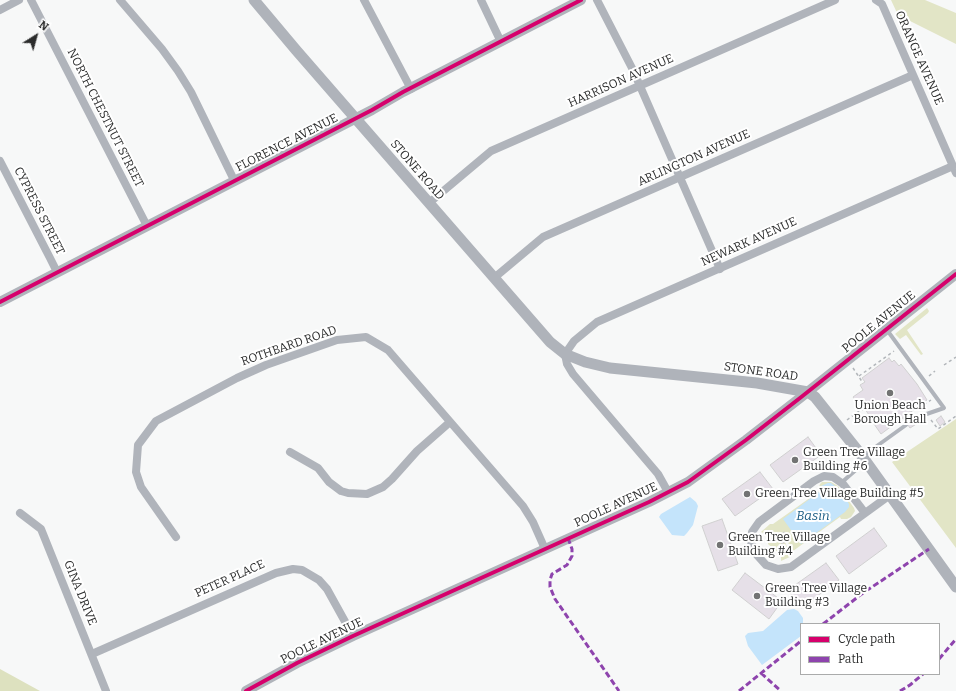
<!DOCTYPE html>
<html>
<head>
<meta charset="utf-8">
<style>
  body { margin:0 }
  #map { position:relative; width:956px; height:691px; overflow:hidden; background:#f7f8f8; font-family:Bitter,serif }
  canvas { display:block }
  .legend { position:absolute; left:800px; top:623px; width:140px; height:52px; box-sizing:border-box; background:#fff; border:1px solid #aaabab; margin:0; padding:5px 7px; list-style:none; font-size:12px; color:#2b2c2c }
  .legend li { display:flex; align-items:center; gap:8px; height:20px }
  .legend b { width:20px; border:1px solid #aaabab }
  .north { position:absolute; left:16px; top:16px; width:40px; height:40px; -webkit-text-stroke:3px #fff; paint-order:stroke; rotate:37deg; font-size:11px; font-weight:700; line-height:16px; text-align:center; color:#2b2c2c }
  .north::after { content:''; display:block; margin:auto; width:14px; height:18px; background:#2b2c2c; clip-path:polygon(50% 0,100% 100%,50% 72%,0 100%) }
</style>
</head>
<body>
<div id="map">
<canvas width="956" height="691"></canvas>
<ul class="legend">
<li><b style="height:5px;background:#d6006c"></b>Cycle path</li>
<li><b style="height:5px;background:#8e44ad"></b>Path</li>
</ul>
<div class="north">N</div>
</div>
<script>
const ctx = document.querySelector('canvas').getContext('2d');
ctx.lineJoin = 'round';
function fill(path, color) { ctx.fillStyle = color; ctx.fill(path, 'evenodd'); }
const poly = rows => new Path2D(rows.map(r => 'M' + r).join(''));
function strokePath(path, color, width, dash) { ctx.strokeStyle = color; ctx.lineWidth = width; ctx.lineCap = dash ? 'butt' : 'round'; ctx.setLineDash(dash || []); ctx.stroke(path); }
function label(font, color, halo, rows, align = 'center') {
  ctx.font = font + ' Bitter,serif'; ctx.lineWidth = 4; ctx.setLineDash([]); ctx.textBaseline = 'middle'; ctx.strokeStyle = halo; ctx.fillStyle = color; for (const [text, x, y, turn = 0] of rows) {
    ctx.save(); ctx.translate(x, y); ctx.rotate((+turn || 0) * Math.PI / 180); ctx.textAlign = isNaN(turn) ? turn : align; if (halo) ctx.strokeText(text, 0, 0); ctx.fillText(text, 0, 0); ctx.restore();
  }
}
fill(poly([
  [891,0,925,0,956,13,956,44,898,15],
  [927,308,929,311,928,313,907,330,923,354,921,355,906,335,900,339,895,334],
  [956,419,956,548,892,462],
  [822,482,831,482,838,486,854,508,855,511,851,517,847,519,841,519,840,517,793,551,792,556,781,561,781,554,785,553,788,549,789,544,786,541,785,542,787,547,785,551,781,553,776,551,768,544,768,535,761,532,770,524,773,524,821,490,819,487,820,484]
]), '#e2e5c6');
fill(poly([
  [0,669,40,691,0,691]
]), '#dde1bf');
fill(poly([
  [828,483,831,483,840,490,849,504,849,507,845,512,801,544,783,519,823,489,821,486],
  [690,497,696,502,698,506,693,525,687,533,684,536,672,535,659,517,661,514],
  [794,609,798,611,803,618,803,624,801,624,801,636,762,665,748,646,745,636,748,633,763,631,787,610]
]), '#c4e4fb');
const building = poly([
  [889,358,892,362,894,360,899,366,901,364,917,384,927,400,881,434,874,424,879,421,875,415,871,418,865,409,863,411,853,397,863,390,860,385,865,382,862,378,889,358],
  [910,412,918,423,910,428,903,418,910,412],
  [941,416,945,422,940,426,936,420,941,416],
  [808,437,821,455,783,482,770,465,808,437],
  [760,472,773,489,735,516,722,499,760,472],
  [722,519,738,564,718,571,702,526,722,519],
  [874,528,887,546,849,574,836,556,874,528],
  [784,532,789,539,782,544,777,537,784,532],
  [826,563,839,580,801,608,788,590,826,563],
  [745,573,782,601,769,619,732,590,745,573]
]);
fill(building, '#e6e0e8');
strokePath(building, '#d0d0d0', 1);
strokePath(poly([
  [944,365,956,357],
  [853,368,863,383],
  [859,376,894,351],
  [929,376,935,371],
  [924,409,922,406,931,400],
  [847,420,862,409],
  [931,420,938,429,956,416]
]), '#b2b6ba', 1.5, [3, 3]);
strokePath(poly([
  [887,330,944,408,915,418],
  [863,456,906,425],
  [841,483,865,462]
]), '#b0b4bb', 4);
strokePath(poly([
  [31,0,147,226],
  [120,0,162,49,178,71,191,92,234,180],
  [364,0,411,89],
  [481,0,501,42],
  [597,0,633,70,720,269],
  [876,0,882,4,956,173],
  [0,10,19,0],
  [0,161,50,258,57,272],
  [429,203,491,151,835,0],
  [494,278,543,237,913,75],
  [290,452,318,468,329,482,341,491,348,493,367,494,383,487,392,479,417,451,450,422],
  [668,492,658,474,573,374,567,364,565,354,574,341,597,322,953,166],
  [20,513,41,529,106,691],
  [865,513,843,484,833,477,824,476,814,481,759,522,752,532,751,542,757,555,766,565,778,569,791,567,890,495],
  [176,537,141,487,136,472,138,445,156,421,237,378,266,365,337,340,366,337,388,350,523,506,533,522,545,549],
  [92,654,276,573,293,569,302,570,319,580,327,589,353,636]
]), '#b0b4bb', 8);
strokePath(poly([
  [0,302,372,110,403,92,581,0],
  [246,691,297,663,353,636,649,502,688,482,746,440,800,398,956,274]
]), '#b0b4bb', 10);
strokePath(poly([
  [254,0,296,50,550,342,565,354,585,362,610,368,757,383,808,392,815,397,862,456,956,587]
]), '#afb3ba', 11);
strokePath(poly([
  [568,538,572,549,572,556,567,565,552,574,550,580,550,587,555,599,619,691],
  [823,624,863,593,929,549],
  [939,659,956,639],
  [761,673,781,691],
  [739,691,801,641],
  [900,691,910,685,923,674]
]), '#8e44ad', 3, [6, 3]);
strokePath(poly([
  [0,302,372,110,403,92,581,0],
  [246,691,297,663,353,636,649,502,688,482,746,440,800,398,956,274]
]), '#d6006c', 4);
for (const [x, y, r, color] of [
  [890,393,4,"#727373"],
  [795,460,4,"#727373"],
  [747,494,4,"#727373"],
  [720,545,4,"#727373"],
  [757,596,4,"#727373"]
]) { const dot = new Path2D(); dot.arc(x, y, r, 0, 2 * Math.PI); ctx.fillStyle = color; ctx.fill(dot); strokePath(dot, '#fff', 1.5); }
label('12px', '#2b2c2c', '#fff', [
  ["ORANGE AVENUE",919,58,66],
  ["HARRISON AVENUE",621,81,-24],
  ["NORTH CHESTNUT STREET",105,118,63],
  ["FLORENCE AVENUE",287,143,-27],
  ["ARLINGTON AVENUE",694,158,-24],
  ["STONE ROAD",417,170,49],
  ["CYPRESS STREET",39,211,63],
  ["NEWARK AVENUE",749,242,-24],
  ["POOLE AVENUE",879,322,-39],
  ["ROTHBARD ROAD",289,346,-19],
  ["STONE ROAD",761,372,8],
  ["POOLE AVENUE",616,505,-25],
  ["PETER PLACE",230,579,-24],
  ["GINA DRIVE",80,593,68],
  ["POOLE AVENUE",322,641,-26]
]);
label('12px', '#2b2c2c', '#fff', [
  ["Union Beach",890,406,"center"],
  ["Borough Hall",890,420,"center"],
  ["Green Tree Village",803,453],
  ["Building #6",803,467],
  ["Green Tree Village Building #5",755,494],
  ["Green Tree Village",728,538],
  ["Building #4",728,552],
  ["Green Tree Village",765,589],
  ["Building #3",765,603]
], 'left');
label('italic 13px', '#1d5e85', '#fff', [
  ["Basin",813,516]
]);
</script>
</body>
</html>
